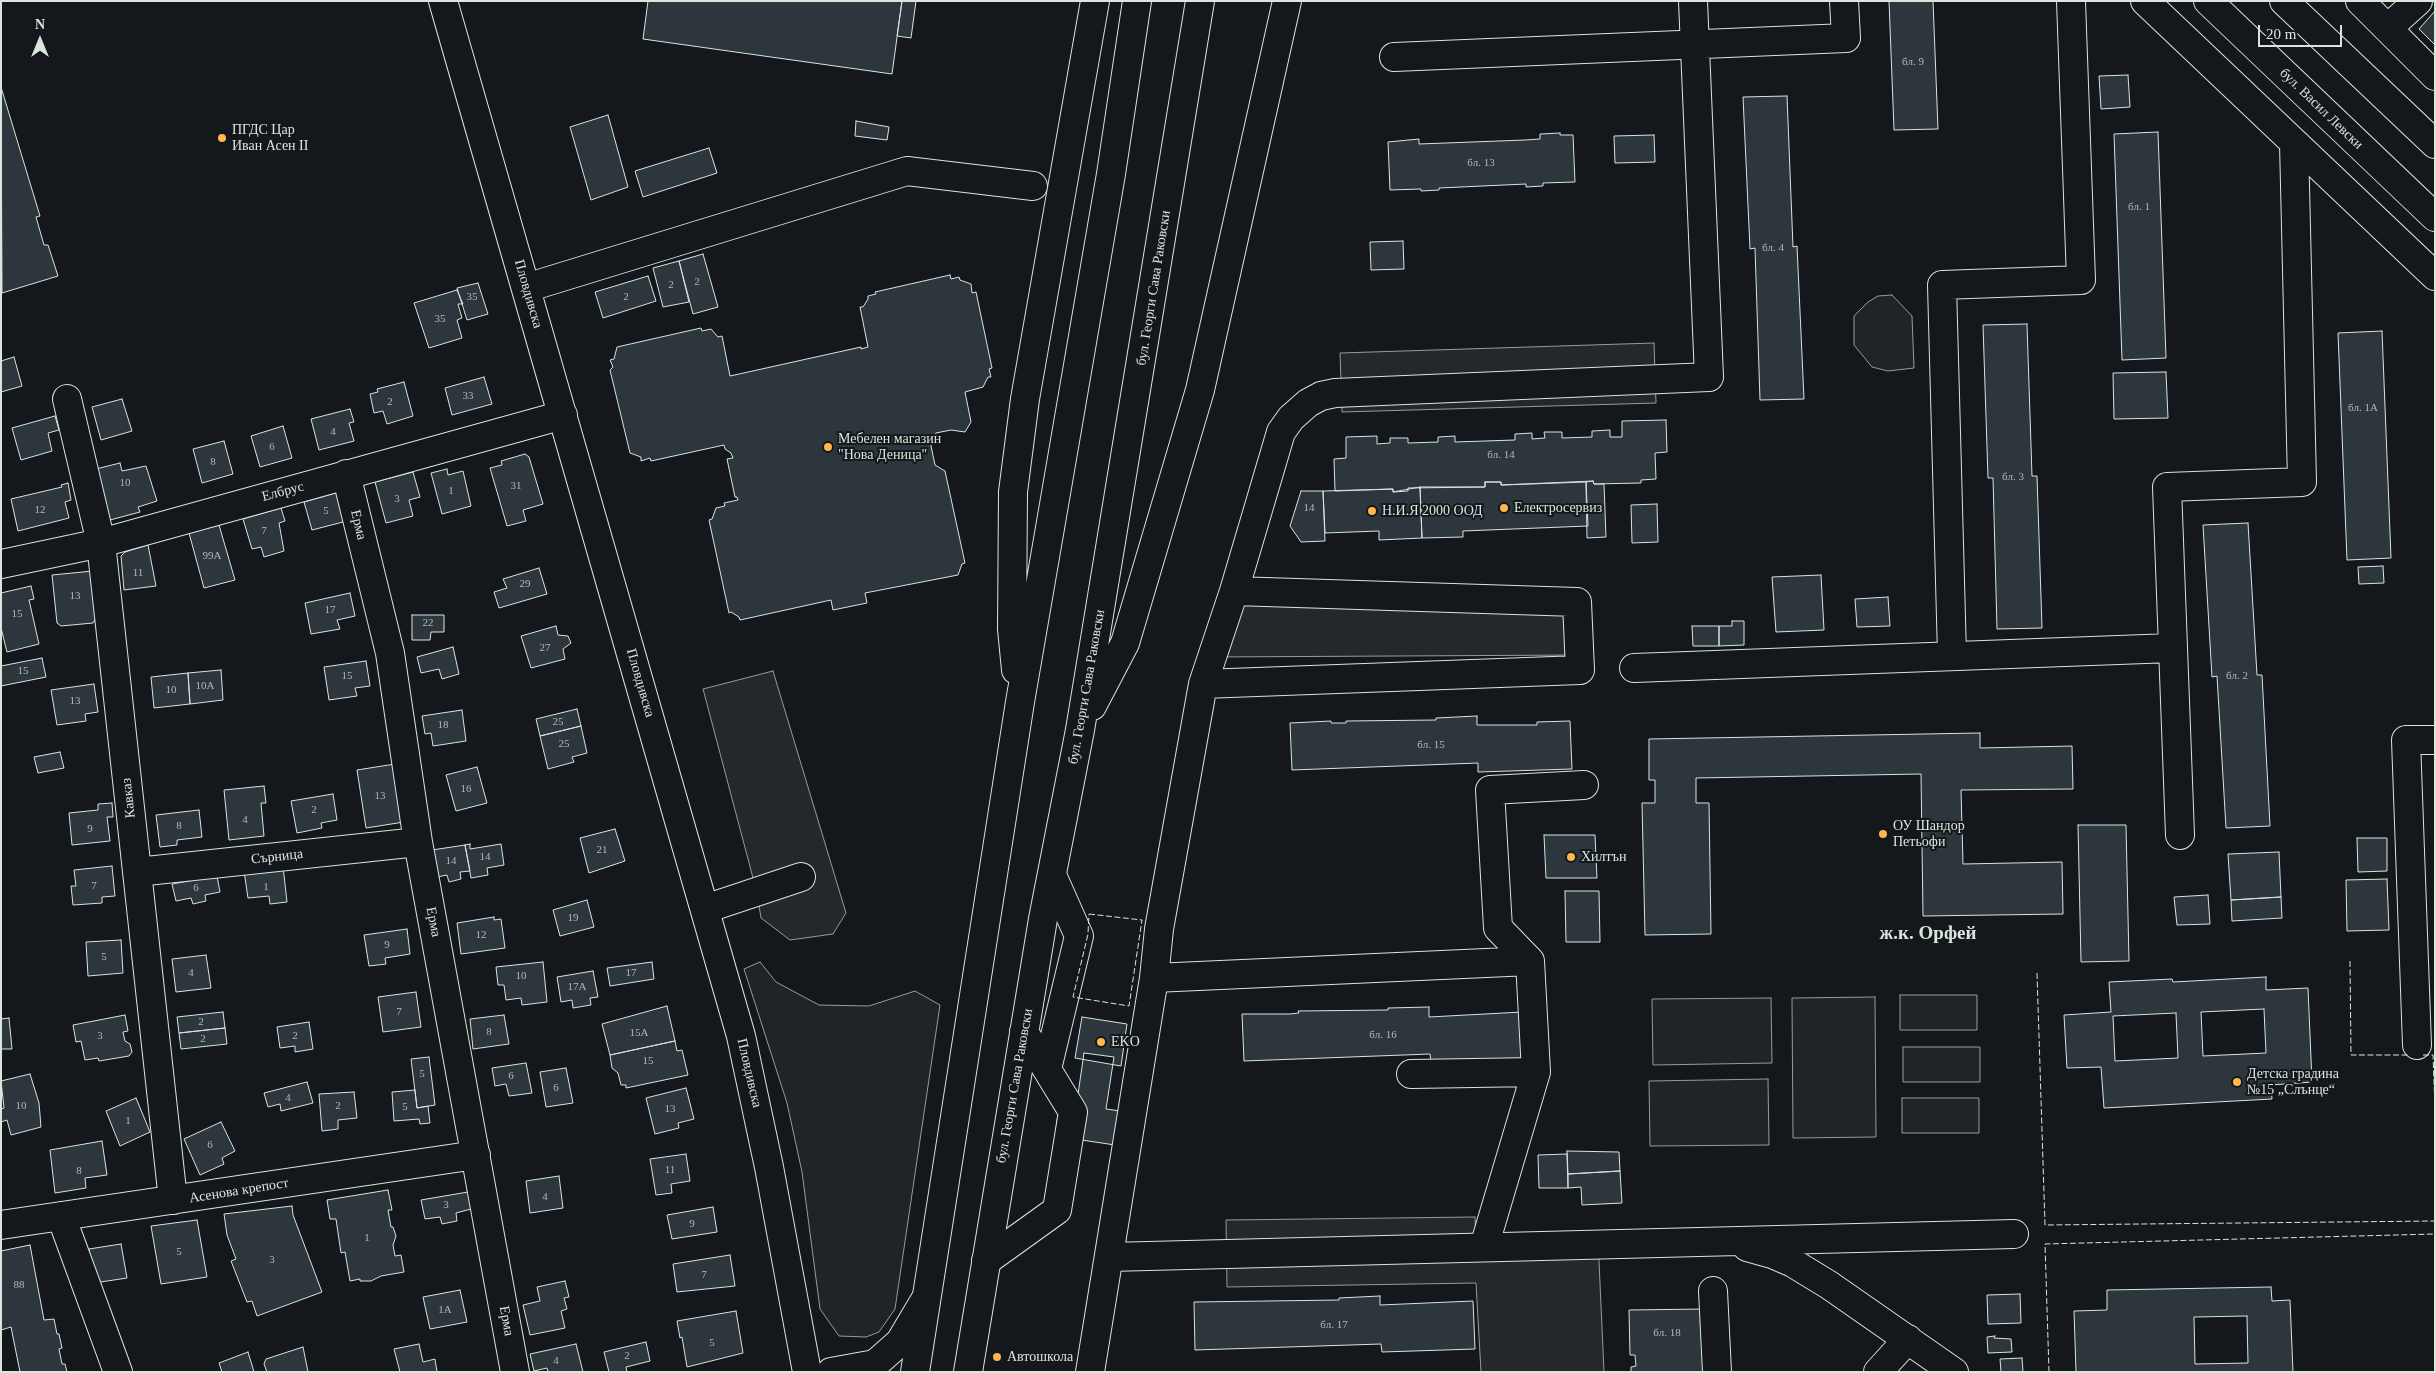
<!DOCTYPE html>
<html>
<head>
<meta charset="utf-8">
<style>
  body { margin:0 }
  #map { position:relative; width:2436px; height:1373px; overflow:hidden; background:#14181c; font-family:"Times New Roman",serif }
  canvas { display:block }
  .frame { position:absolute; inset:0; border:2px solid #d8e6dc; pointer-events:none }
  .north { position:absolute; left:15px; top:15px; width:50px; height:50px; -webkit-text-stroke:4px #14181c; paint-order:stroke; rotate:0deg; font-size:14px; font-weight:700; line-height:20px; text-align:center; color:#d8e6dc }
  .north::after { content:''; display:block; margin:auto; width:18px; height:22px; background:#d8e6dc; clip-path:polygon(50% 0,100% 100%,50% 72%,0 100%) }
  .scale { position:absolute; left:2258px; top:25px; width:84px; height:22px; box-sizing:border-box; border:2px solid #d8e6dc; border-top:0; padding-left:6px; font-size:15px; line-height:18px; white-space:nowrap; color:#d8e6dc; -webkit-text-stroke:4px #14181c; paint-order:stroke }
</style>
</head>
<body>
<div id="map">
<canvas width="2436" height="1373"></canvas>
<div class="frame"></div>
<div class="north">N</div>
<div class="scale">20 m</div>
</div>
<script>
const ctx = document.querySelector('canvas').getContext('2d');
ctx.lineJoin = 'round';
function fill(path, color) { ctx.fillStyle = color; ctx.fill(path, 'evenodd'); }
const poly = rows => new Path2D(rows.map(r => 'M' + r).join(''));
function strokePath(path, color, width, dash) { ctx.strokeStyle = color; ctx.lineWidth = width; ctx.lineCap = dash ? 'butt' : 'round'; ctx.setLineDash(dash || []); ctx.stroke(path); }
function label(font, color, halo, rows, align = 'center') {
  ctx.font = font + ' "Times New Roman",serif'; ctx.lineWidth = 4; ctx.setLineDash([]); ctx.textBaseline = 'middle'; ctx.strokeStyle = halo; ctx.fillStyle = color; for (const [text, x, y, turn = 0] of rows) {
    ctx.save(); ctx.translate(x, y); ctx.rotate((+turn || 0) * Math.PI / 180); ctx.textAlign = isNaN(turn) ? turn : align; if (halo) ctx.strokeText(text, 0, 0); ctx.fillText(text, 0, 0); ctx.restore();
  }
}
const green = poly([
  [1892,295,1912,316,1914,368,1888,371,1872,367,1854,345,1854,316,1868,302,1878,296,1892,295],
  [760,962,776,982,819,1005,869,1006,915,991,940,1005,895,1309,879,1332,866,1337,839,1336,820,1309,802,1172,787,1103,744,969,760,962],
  [1900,995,1977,995,1977,1030,1900,1030,1900,995],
  [1875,997,1876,1137,1793,1138,1792,998,1875,997],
  [1771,998,1772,1063,1653,1065,1652,999,1771,998],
  [1903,1047,1980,1047,1980,1082,1903,1082,1903,1047],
  [1768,1079,1769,1145,1650,1146,1649,1081,1768,1079],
  [1902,1098,1979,1098,1979,1133,1902,1133,1902,1098]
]);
fill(green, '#202428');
strokePath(green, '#939e99', 1);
const parking = poly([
  [1654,343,1656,403,1342,412,1340,353,1654,343],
  [1234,591,1577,602,1579,655,1211,657,1234,591],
  [773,671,846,913,833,934,790,940,761,918,757,893,703,689,773,671],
  [1475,1217,1476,1244,1598,1239,1604,1372,1481,1372,1476,1283,1227,1287,1226,1220,1475,1217]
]);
fill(parking, '#24282b');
strokePath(parking, '#939e99', 1);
const building = poly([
  [648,1,902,1,892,74,643,39,648,1],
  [902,1,916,1,911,38,897,36,902,1],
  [1889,1,1933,1,1938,129,1894,130,1889,1],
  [2435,11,2435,45,2419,29,2435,11],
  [2128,75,2130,107,2101,109,2099,76,2128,75],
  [1,87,40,216,36,217,44,245,48,245,58,276,2,293,1,87],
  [1787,96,1793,247,1797,246,1804,399,1760,400,1755,248,1750,249,1743,97,1787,96],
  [608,115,628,187,591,200,570,127,608,115],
  [856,121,889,127,887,140,855,136,856,121],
  [2158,132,2166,358,2122,360,2114,134,2158,132],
  [1560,133,1560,135,1573,135,1575,182,1543,183,1543,186,1526,187,1526,184,1439,188,1439,190,1421,191,1421,189,1390,190,1388,142,1419,139,1419,144,1525,140,1540,139,1540,134,1560,133],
  [1654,135,1655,162,1615,163,1614,136,1654,135],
  [709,148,717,173,643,197,635,171,709,148],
  [1403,241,1404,269,1371,270,1370,242,1403,241],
  [703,254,718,307,693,314,679,261,703,254],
  [679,261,689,302,663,307,653,268,679,261],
  [950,275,951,279,959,277,960,280,971,284,972,293,976,292,992,368,989,369,991,377,988,377,983,387,965,392,971,422,965,432,951,430,936,433,930,441,935,465,945,471,965,563,962,564,958,575,865,593,867,603,833,610,831,600,740,620,739,617,731,612,729,613,709,520,712,519,716,508,725,506,724,503,738,500,737,497,735,497,727,459,733,458,731,453,725,449,724,445,651,461,650,458,641,461,641,457,630,453,610,370,613,367,610,360,614,359,617,347,701,328,702,331,711,329,718,337,722,336,730,376,861,347,861,349,868,347,860,307,863,307,868,299,868,296,876,294,875,292,950,275],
  [648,276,656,301,603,318,595,292,648,276],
  [478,283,488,314,467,320,457,288,478,283],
  [457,290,463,304,458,304,462,318,457,320,462,338,429,348,414,303,457,290],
  [2027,324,2032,476,2037,476,2042,628,1997,629,1993,478,1988,478,1983,325,2027,324],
  [2382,331,2391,558,2347,560,2338,333,2382,331],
  [14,357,22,386,1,392,1,361,14,357],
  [2166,372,2168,418,2114,419,2113,373,2166,372],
  [484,377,492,404,452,415,445,388,484,377],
  [404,382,413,416,387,424,383,411,374,413,370,394,378,392,377,389,404,382],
  [122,399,132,431,101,440,92,407,122,399],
  [350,409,354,422,349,423,354,441,319,450,311,419,350,409],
  [55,416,59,430,48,433,52,451,21,460,12,428,55,416],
  [1666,420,1667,452,1655,453,1656,479,1641,480,1641,483,1594,484,1593,481,1501,485,1501,482,1485,482,1485,487,1408,488,1408,491,1393,492,1393,489,1335,491,1334,459,1346,458,1346,437,1377,436,1377,444,1390,443,1390,438,1408,438,1408,443,1438,442,1438,437,1455,436,1455,442,1515,440,1515,434,1532,433,1532,439,1545,438,1544,432,1562,432,1562,438,1592,437,1592,431,1610,430,1610,437,1622,437,1622,421,1666,420],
  [283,426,292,458,260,467,251,436,283,426],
  [224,441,233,474,202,483,193,449,224,441],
  [525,454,529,457,543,504,523,510,526,521,507,526,490,468,502,465,501,461,525,454],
  [120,463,122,471,146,466,157,501,138,507,140,512,110,520,96,469,120,463],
  [447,469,448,475,463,471,471,506,442,514,431,473,447,469],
  [413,472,420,497,409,500,413,516,386,523,375,482,413,472],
  [1593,481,1594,484,1604,484,1606,537,1587,538,1586,482,1593,481],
  [1485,482,1501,482,1501,485,1586,482,1588,526,1463,531,1463,537,1422,538,1420,487,1485,487,1485,482],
  [68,483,71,500,65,502,69,518,18,531,11,499,62,487,61,485,68,483],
  [1420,487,1422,538,1379,540,1379,531,1325,533,1323,491,1393,489,1393,492,1420,487],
  [1301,491,1323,491,1325,541,1301,542,1290,526,1301,491],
  [339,492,347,521,312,530,304,502,339,492],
  [1657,504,1658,542,1632,543,1631,505,1657,504],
  [281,508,285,521,279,523,284,551,264,557,261,547,252,549,243,519,281,508],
  [2248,523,2257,675,2262,675,2270,826,2226,828,2217,676,2212,677,2203,525,2248,523],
  [219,525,235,580,204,588,189,533,219,525],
  [148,545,156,586,124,590,121,556,125,552,148,545],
  [2383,566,2384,583,2359,584,2358,567,2383,566],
  [539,568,547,594,499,608,494,592,507,588,503,579,539,568],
  [93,571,97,617,93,623,61,626,57,623,52,575,93,571],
  [1821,575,1824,630,1776,632,1772,577,1821,575],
  [31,586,34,599,29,600,39,644,7,652,1,628,1,593,31,586],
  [350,593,355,616,337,620,340,629,311,634,305,603,350,593],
  [1888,597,1890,626,1857,627,1855,599,1888,597],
  [412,615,444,615,444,632,431,632,430,640,412,640,412,615],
  [1732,621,1744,621,1744,645,1719,646,1719,626,1732,626,1732,621],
  [556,626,558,635,568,636,571,643,563,649,565,659,531,668,521,636,556,626],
  [1692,626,1719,626,1719,646,1693,646,1692,626],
  [453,647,459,674,442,679,439,669,421,673,417,657,453,647],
  [42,658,46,677,1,686,1,666,42,658],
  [366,661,370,686,355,688,357,696,329,700,324,667,366,661],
  [221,670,223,700,190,704,188,673,221,670],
  [188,673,190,704,154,708,151,677,188,673],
  [94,684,98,712,85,714,86,721,57,725,51,690,94,684],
  [577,709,581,726,540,736,536,719,577,709],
  [462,710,466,741,433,746,431,733,425,734,422,716,462,710],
  [1477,716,1477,725,1537,725,1537,722,1570,721,1572,769,1478,772,1478,763,1292,770,1290,723,1331,721,1331,723,1346,723,1346,721,1436,720,1436,718,1477,716],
  [581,726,587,753,572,757,574,762,548,769,540,736,581,726],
  [1980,733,1980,748,2072,746,2073,789,1961,790,1963,864,2062,862,2063,914,1923,916,1921,774,1696,778,1696,803,1709,803,1711,934,1645,935,1642,803,1655,803,1655,780,1649,780,1649,739,1980,733],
  [60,752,64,768,38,773,34,757,60,752],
  [395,764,404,822,366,828,357,770,395,764],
  [477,767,487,803,456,811,446,775,477,767],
  [264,786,266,803,261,803,264,836,229,840,224,790,264,786],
  [333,794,337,820,321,823,322,828,297,833,291,801,333,794],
  [112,803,113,817,107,817,110,841,72,845,69,813,98,810,98,804,112,803],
  [199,810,202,837,177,840,177,845,160,847,156,815,199,810],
  [2078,825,2126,825,2129,961,2081,962,2078,825],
  [615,829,625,861,589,873,580,838,615,829],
  [1544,835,1595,835,1597,878,1546,878,1544,835],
  [2357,838,2387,838,2387,871,2358,872,2357,838],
  [470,844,470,849,501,844,504,865,487,868,488,875,471,878,465,845,470,844],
  [465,845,470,871,460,872,461,879,449,882,447,875,437,877,432,850,465,845],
  [2279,852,2281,897,2231,900,2228,854,2279,852],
  [112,866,115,896,102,897,102,903,73,905,71,886,76,886,74,870,112,866],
  [283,866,287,902,270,904,269,896,248,898,244,871,283,866],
  [217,876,220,892,205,895,206,901,193,904,191,898,176,901,172,884,217,876],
  [2387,879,2389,930,2347,931,2346,880,2387,879],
  [1565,891,1599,891,1600,942,1566,942,1565,891],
  [2208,895,2210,924,2177,925,2174,897,2208,895],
  [2281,897,2282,918,2232,921,2231,900,2281,897],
  [587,900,594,927,560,936,553,910,587,900],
  [494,917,494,920,501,919,505,948,461,954,457,923,494,917],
  [407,929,410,954,385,958,386,964,369,966,364,935,407,929],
  [121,940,123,973,88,976,86,942,121,940],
  [206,955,211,988,176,992,172,959,206,955],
  [543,962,547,1002,522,1005,521,998,506,1000,504,985,498,985,496,967,543,962],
  [652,962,654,979,610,986,607,968,652,962],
  [593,971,598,997,590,998,591,1005,573,1008,572,1000,561,1002,557,977,593,971],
  [2266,977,2266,990,2308,988,2312,1082,2271,1085,2272,1099,2104,1108,2101,1067,2067,1068,2064,1015,2111,1012,2109,982,2172,979,2173,982,2266,977],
  [2264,1009,2266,1053,2203,1056,2201,1012,2264,1009],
  [2176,1013,2178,1058,2115,1061,2113,1016,2176,1013],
  [416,992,421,1027,383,1032,378,997,416,992],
  [667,1006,675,1041,610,1055,602,1024,667,1006],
  [1429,1007,1429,1017,1522,1012,1524,1059,1431,1063,1430,1054,1244,1061,1242,1014,1290,1014,1299,1013,1298,1011,1388,1010,1388,1008,1429,1007],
  [223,1012,225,1028,179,1033,177,1017,223,1012],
  [125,1015,128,1031,123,1032,125,1041,130,1044,132,1052,129,1056,99,1061,98,1058,85,1060,81,1041,76,1042,73,1025,125,1015],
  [504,1015,509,1044,473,1049,470,1019,504,1015],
  [1082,1017,1127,1024,1121,1066,1075,1058,1082,1017],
  [9,1018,12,1049,1,1049,1,1019,9,1018],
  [309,1022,313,1049,295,1052,295,1046,280,1048,277,1027,309,1022],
  [225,1028,227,1044,181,1049,179,1033,225,1028],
  [675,1041,677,1051,682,1050,688,1075,626,1088,626,1085,621,1085,618,1073,612,1068,610,1055,675,1041],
  [1084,1053,1114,1057,1106,1109,1120,1111,1115,1145,1055,1136,1060,1099,1077,1101,1084,1053],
  [429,1057,435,1105,417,1108,411,1059,429,1057],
  [526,1063,532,1093,509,1096,506,1084,495,1086,492,1068,526,1063],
  [566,1068,573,1103,546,1107,540,1072,566,1068],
  [30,1074,39,1103,41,1127,11,1135,7,1120,1,1122,1,1109,4,1108,1,1081,30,1074],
  [307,1082,313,1103,281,1111,280,1104,268,1107,264,1093,307,1082],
  [686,1088,694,1119,678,1123,679,1128,655,1134,646,1098,686,1088],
  [415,1090,417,1108,428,1106,430,1123,420,1124,419,1119,394,1121,392,1092,415,1090],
  [354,1092,357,1118,338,1120,338,1129,322,1131,319,1094,354,1092],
  [136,1098,150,1132,120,1146,106,1111,136,1098],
  [221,1122,235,1151,222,1158,224,1164,200,1175,184,1139,221,1122],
  [102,1141,107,1175,85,1178,86,1188,55,1193,50,1150,102,1141],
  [1567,1151,1619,1152,1620,1171,1568,1174,1567,1151],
  [686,1154,690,1181,671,1184,672,1193,656,1195,650,1159,686,1154],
  [1567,1154,1568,1188,1539,1188,1538,1155,1567,1154],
  [1620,1171,1622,1203,1582,1205,1581,1187,1568,1188,1568,1174,1620,1171],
  [559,1176,563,1208,530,1213,526,1181,559,1176],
  [388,1190,392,1210,388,1210,391,1227,393,1227,396,1236,393,1245,395,1256,401,1255,404,1272,381,1276,371,1281,360,1281,360,1279,350,1281,345,1252,341,1253,336,1219,330,1219,327,1200,388,1190],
  [468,1192,471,1209,456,1213,457,1221,442,1224,440,1217,425,1219,421,1200,468,1192],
  [292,1206,293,1215,322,1292,257,1316,252,1301,247,1302,231,1261,236,1259,227,1235,224,1214,292,1206],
  [713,1207,717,1232,672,1239,667,1215,713,1207],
  [197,1220,207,1277,161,1284,151,1226,197,1220],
  [121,1244,127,1278,94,1283,89,1249,121,1244],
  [30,1245,44,1320,54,1319,57,1334,59,1334,62,1348,59,1349,62,1364,65,1364,67,1372,20,1372,11,1327,1,1330,1,1251,30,1245],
  [730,1255,735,1286,677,1292,673,1264,730,1255],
  [565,1281,569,1297,564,1298,567,1309,561,1311,565,1328,530,1335,523,1305,540,1301,537,1287,565,1281],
  [2271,1287,2272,1301,2290,1300,2293,1372,2076,1372,2074,1311,2107,1310,2107,1290,2271,1287],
  [2247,1316,2248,1363,2195,1364,2194,1317,2247,1316],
  [460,1290,467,1322,430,1329,423,1297,460,1290],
  [2020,1294,2021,1323,1988,1324,1987,1295,2020,1294],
  [1380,1296,1380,1305,1473,1301,1475,1349,1382,1352,1381,1344,1195,1350,1194,1302,1339,1300,1339,1298,1380,1296],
  [1704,1309,1706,1372,1631,1372,1631,1367,1636,1366,1635,1355,1630,1355,1629,1310,1704,1309],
  [736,1311,743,1353,687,1367,682,1337,680,1338,677,1321,736,1311],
  [1995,1336,1994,1338,2011,1339,2012,1352,1988,1353,1987,1337,1995,1336],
  [646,1342,650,1361,626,1367,627,1372,609,1372,604,1352,646,1342],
  [419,1344,423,1362,435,1359,437,1372,400,1372,394,1349,419,1344],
  [576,1344,583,1372,548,1372,547,1368,534,1371,530,1354,576,1344],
  [303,1347,308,1372,267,1372,264,1364,266,1359,303,1347],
  [248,1352,254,1372,222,1372,219,1363,248,1352],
  [2022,1358,2023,1372,2001,1372,2000,1359,2022,1358]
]);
fill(building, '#2c363c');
strokePath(building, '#d8e6dc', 1);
const minor = poly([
  [443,1,741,1036,769,1167,807,1372],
  [2145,1,2435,276],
  [2360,1,2435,76],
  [2388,28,2418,1],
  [1394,57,1846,38,1844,1],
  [526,288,907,171,1033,186],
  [67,399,101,543,173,1200],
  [346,474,390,653,418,842,515,1372],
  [1,564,101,543,563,415],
  [1952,655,1942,285,2081,280,2071,1],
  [1634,668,2172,648],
  [1203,684,1580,670,1577,602,1234,591],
  [2180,835,2167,487,2302,482,2294,143],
  [137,872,418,842],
  [705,909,801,877],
  [1154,978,1530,961],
  [2417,1045,2406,740,2435,740],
  [1047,1069,1079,936,1052,875],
  [1411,1074,1536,1072],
  [61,1216,118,1372],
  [1,1225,476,1155],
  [1484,1247,1536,1072,1530,961,1498,928,1490,790,1584,785],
  [1747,1247,1772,1254,1793,1263,1829,1285,1954,1372],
  [1109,1257,2014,1234],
  [986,1261,1057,1210,1073,1112,1024,1032],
  [1713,1291,1717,1372],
  [831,1372,875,1364,900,1342,925,1300],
  [1090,1372,1154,978,1159,929,1203,684,1234,591,1281,432,1291,418,1308,403,1321,396,1335,393,1709,377,1693,1],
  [1878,1372,1908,1339]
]);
const major = poly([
  [2208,1,2435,217],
  [2284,1,2435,144],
  [1016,670,1012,629,1013,492,1025,399,1095,1],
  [1092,706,1125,643,1200,390,1287,1],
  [915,1372,1020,702,1111,174,1137,1],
  [968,1372,1043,919,1080,730,1200,1]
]);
strokePath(minor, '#d8e6dc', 30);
strokePath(major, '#d8e6dc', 30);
strokePath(minor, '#14181c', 28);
strokePath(major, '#14181c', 28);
strokePath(poly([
  [1089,914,1142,920,1129,1006,1073,997,1088,934,1089,914],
  [2350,961,2351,1055,2410,1055],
  [2037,973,2045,1225,2435,1221],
  [2423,1055,2433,1055,2435,1108],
  [2049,1372,2045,1244,2435,1234]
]), '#d8e6dc', 1, [6, 2.5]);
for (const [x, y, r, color] of [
  [222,138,5,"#ffb74d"],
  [828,447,5,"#ffb74d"],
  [1504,508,5,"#ffb74d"],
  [1372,511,5,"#ffb74d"],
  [1883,834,5,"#ffb74d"],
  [1571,857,5,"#ffb74d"],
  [1101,1042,5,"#ffb74d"],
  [2237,1082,5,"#ffb74d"],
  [997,1357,5,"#ffb74d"]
]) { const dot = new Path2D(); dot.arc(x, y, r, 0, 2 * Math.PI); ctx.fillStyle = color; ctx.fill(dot); strokePath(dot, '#14181c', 2); }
label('11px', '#adbab4', null, [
  ["бл. 9",1913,62],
  ["бл. 13",1481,163],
  ["бл. 1",2139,207],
  ["бл. 4",1773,248],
  ["2",697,282],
  ["2",671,285],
  ["35",472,297],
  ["2",626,297],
  ["35",440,319],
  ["33",468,396],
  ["2",390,402],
  ["бл. 1А",2363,408],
  ["4",333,432],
  ["6",272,447],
  ["бл. 14",1501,455],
  ["8",213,462],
  ["бл. 3",2013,477],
  ["10",125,483],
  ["31",516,486],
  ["1",451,491],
  ["3",397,499],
  ["14",1309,508],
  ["12",40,510],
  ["5",326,511],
  ["7",264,531],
  ["99А",212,556],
  ["11",138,573],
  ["29",525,584],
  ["13",75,596],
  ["17",330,610],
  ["15",17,614],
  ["22",428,623],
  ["27",545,648],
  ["15",23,671],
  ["15",347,676],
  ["бл. 2",2237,676],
  ["10А",205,686],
  ["10",171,690],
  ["13",75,701],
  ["25",558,722],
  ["18",443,725],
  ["25",564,744],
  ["бл. 15",1431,745],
  ["16",466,789],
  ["13",380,796],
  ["2",314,810],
  ["4",245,820],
  ["8",179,826],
  ["9",90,829],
  ["21",602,850],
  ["14",485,857],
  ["14",451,861],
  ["7",94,886],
  ["1",266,887],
  ["6",196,888],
  ["19",573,918],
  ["12",481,935],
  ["9",387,945],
  ["5",104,957],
  ["4",191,973],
  ["17",631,973],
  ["10",521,976],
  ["17А",577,987],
  ["7",399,1012],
  ["2",201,1022],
  ["8",489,1032],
  ["15А",639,1033],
  ["бл. 16",1383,1035],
  ["3",100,1036],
  ["2",295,1036],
  ["2",203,1039],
  ["15",648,1061],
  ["5",422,1074],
  ["6",511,1076],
  ["6",556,1088],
  ["4",288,1098],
  ["10",21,1106],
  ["2",338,1106],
  ["5",405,1107],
  ["13",670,1109],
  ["1",128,1121],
  ["6",210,1145],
  ["11",670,1170],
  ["8",79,1171],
  ["4",545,1197],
  ["3",446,1205],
  ["9",692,1224],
  ["1",367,1238],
  ["5",179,1252],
  ["3",272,1260],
  ["7",704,1275],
  ["88",19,1285],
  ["1А",445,1310],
  ["бл. 17",1334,1325],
  ["бл. 18",1667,1333],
  ["5",712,1343],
  ["2",627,1356],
  ["4",556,1361]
]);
label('14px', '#d8e6dc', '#14181c', [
  ["бул. Васил Левски",2321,109,44],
  ["бул. Георги Сава Раковски",1154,288,-81],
  ["Пловдивска",528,294,74],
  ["Елбрус",283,492,-15],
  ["Ерма",358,525,77],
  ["Пловдивска",640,683,74],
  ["бул. Георги Сава Раковски",1087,687,-80],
  ["Кавказ",129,798,-96],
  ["Сърница",277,857,-6],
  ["Ерма",433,922,79],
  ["Пловдивска",749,1073,77],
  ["бул. Георги Сава Раковски",1015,1086,-80],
  ["Асенова крепост",239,1191,-9],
  ["Ерма",506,1321,80]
]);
label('14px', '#d8e6dc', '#14181c', [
  ["ПГДС Цар",232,130],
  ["Иван Асен II",232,146],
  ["Мебелен магазин",838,439],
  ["\"Нова Деница\"",838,455],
  ["Електросервиз",1514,508],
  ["Н.И.Я 2000 ООД",1382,511],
  ["ОУ Шандор",1893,826],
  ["Петьофи",1893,842],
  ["Хилтън",1581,857],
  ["EKO",1111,1042],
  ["Детска градина",2247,1074],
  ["№15 „Слънце“",2247,1090],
  ["Автошкола",1007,1357]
], 'left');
label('bold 19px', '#d8e6dc', '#14181c', [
  ["ж.к. Орфей",1928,934]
]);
</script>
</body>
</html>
